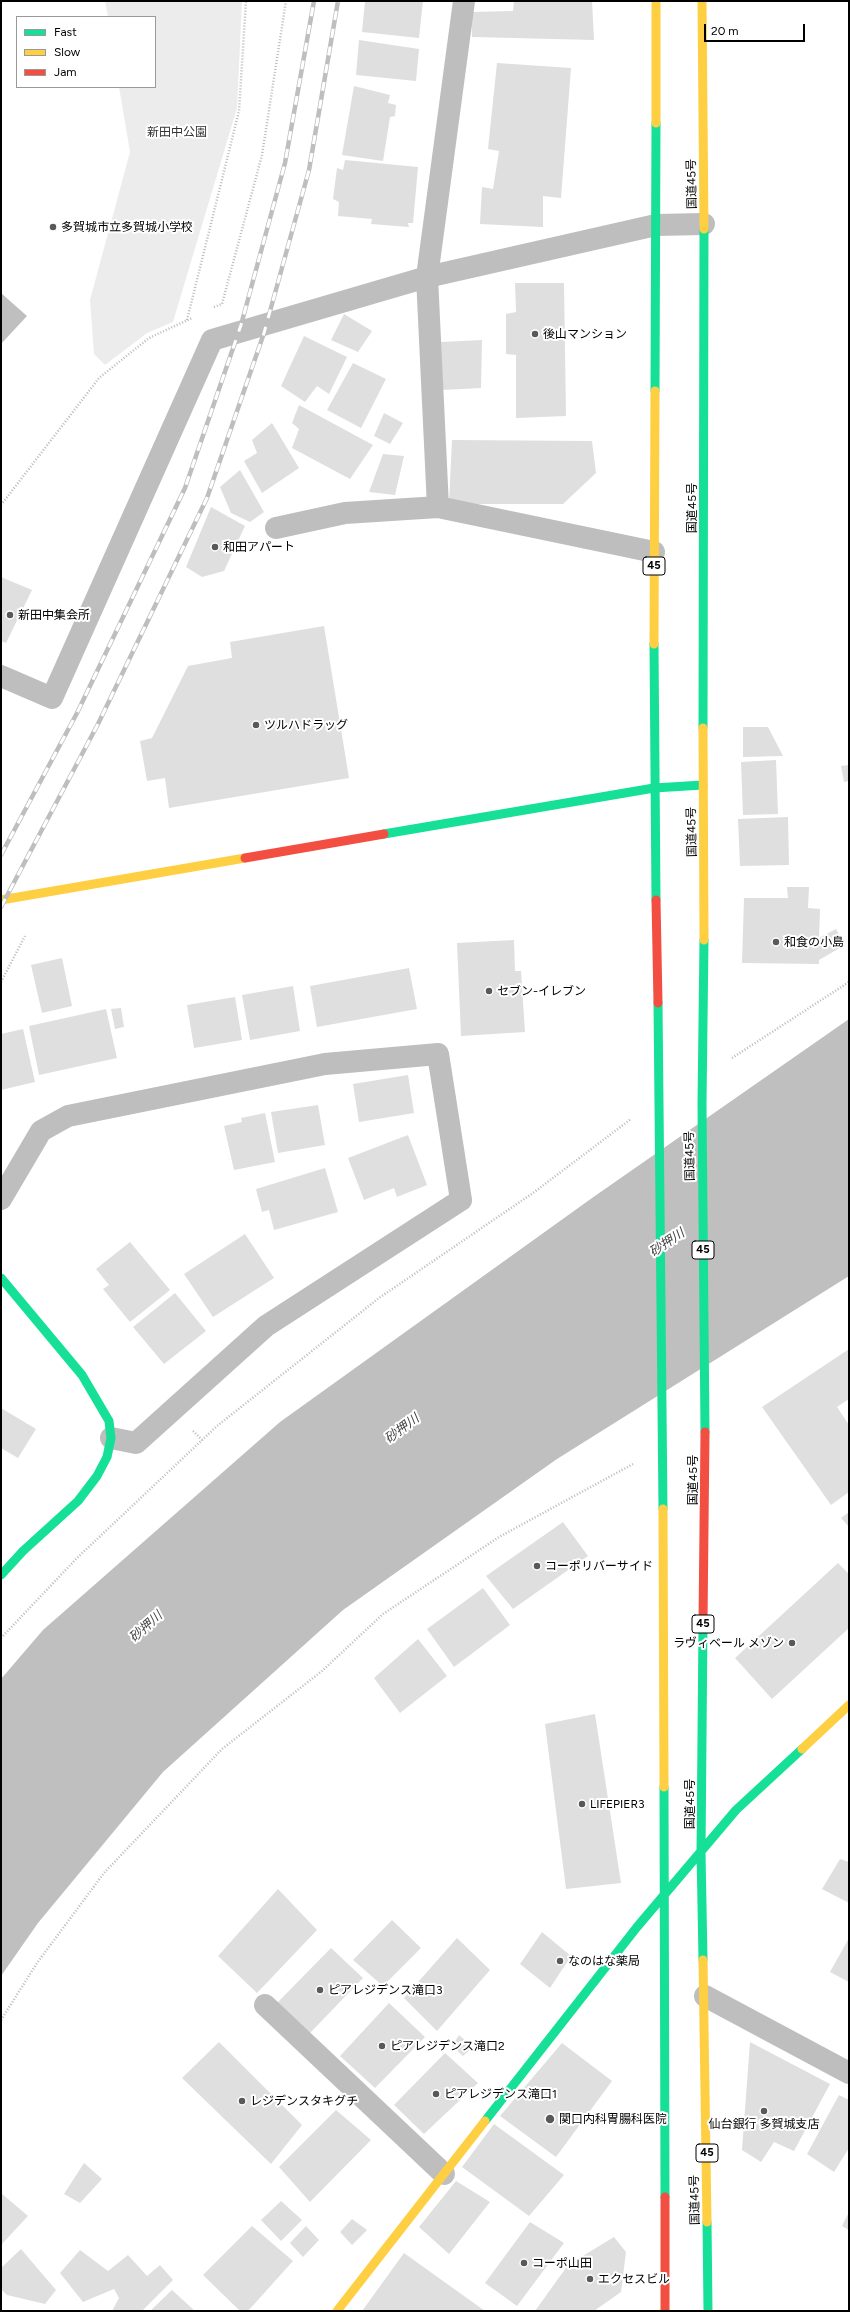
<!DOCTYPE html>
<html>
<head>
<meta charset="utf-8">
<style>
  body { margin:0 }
  #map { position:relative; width:850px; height:2312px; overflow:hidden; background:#fff; font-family:Figtree,sans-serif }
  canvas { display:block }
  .frame { position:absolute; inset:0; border:2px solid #000; pointer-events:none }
  .legend { position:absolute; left:16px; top:16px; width:140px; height:72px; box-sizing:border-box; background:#fff; border:1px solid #999; margin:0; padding:5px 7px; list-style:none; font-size:12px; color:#000 }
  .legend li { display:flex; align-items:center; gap:8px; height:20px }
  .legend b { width:20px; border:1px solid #999 }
  .scale { position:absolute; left:704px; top:24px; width:101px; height:18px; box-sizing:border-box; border:2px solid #000; border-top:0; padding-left:5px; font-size:12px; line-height:14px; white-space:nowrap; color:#000; -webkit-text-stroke:3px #fff; paint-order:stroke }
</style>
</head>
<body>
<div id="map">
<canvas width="850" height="2312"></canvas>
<div class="frame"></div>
<ul class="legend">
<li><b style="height:5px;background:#16e098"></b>Fast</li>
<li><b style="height:5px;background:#ffcf43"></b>Slow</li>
<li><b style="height:5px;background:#f24e42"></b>Jam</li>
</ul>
<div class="scale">20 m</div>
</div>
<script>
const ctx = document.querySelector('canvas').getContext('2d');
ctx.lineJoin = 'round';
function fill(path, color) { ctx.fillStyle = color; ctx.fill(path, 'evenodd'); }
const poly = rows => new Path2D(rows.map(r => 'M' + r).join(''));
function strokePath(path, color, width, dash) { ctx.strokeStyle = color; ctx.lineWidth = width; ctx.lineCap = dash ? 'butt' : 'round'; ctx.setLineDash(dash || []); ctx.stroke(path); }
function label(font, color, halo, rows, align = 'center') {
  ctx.font = font + ' Figtree,"Noto Sans JP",sans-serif'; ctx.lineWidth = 4; ctx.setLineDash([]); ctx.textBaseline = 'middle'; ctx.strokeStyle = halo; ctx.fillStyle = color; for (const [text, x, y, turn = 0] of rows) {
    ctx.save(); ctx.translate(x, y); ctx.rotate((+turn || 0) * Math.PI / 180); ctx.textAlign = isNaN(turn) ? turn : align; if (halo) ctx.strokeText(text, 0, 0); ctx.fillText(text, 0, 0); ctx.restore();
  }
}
fill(poly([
  [105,1,242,1,237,108,173,322,147,333,105,365,94,354,90,300,130,152,119,87,155,87,155,17,108,17]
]), '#ececec');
fill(poly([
  [1,293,27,316,1,344],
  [849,1019,849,1276,557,1459,343,1610,163,1772,38,1923,1,1976,1,1679,43,1630,280,1422,592,1198]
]), '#bfbfbf');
fill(poly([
  [365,1,423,1,419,38,362,32],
  [514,1,592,1,594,40,472,37,471,12,513,11],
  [359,40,419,49,416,81,356,75],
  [497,63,571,68,561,198,543,196,543,227,480,224,482,187,493,189,499,151,488,149],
  [354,86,390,95,388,103,396,105,395,116,390,117,383,161,342,155],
  [345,160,418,167,413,223,408,223,409,227,371,224,372,219,338,216,339,202,333,199,337,168,343,170],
  [515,283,564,283,566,416,516,418,516,355,506,354,506,314,516,312],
  [344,314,372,331,358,352,331,340],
  [304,336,347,357,329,394,317,386,305,402,281,386],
  [482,340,481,388,442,390,441,342],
  [353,363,386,379,361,428,327,410],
  [299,405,373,445,350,479,292,448,299,429,292,423],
  [384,413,403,423,390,444,374,436],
  [272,423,299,468,262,493,244,461,257,453,252,440],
  [452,440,592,441,596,473,563,504,449,504],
  [383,454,404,456,395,495,369,492],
  [240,470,264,512,250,522,231,513,220,487],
  [211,507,245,526,224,571,202,577,186,567],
  [1,577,32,590,6,643,1,641],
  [324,626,349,778,169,808,165,778,147,781,140,741,152,738,188,666,232,658,230,642],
  [743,727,768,727,783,756,743,757],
  [776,760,778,814,743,815,741,762],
  [849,765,849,781,844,782,841,766],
  [788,817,789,865,740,866,738,819],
  [787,887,809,887,808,908,820,909,819,938,836,929,845,945,819,960,819,964,742,963,744,898,788,898],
  [514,940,515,971,521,971,525,1032,461,1036,457,943],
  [62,958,72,1006,42,1013,31,965],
  [409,968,417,1009,317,1027,310,986],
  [293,986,300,1031,250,1040,242,995],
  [235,997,242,1040,194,1048,187,1005],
  [121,1008,124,1027,115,1029,111,1009],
  [106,1009,117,1058,39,1075,29,1026],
  [23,1029,35,1082,1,1090,1,1034],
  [408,1075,414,1113,359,1122,353,1084],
  [318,1105,325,1145,278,1153,271,1112],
  [265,1113,275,1162,234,1170,224,1126,242,1122,241,1118],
  [408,1135,427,1185,397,1197,394,1188,364,1200,348,1158],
  [325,1168,338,1212,274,1230,269,1210,262,1212,256,1189],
  [245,1234,274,1278,213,1317,184,1274],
  [130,1242,170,1290,130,1322,103,1289,109,1285,96,1269],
  [175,1293,206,1331,164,1364,133,1327],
  [849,1349,849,1399,837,1407,849,1425,849,1492,831,1505,762,1407],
  [1,1408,36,1429,18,1458,1,1448],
  [849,1512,849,1527,841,1518],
  [563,1522,588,1556,513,1609,486,1576],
  [838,1563,849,1574,849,1628,772,1699,735,1658],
  [483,1588,510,1625,454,1667,427,1629],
  [418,1639,447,1676,400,1713,374,1678],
  [595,1714,621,1883,566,1889,545,1724],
  [840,1859,849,1862,849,1903,822,1889],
  [278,1889,317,1930,257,1993,218,1956],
  [392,1920,421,1948,383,1986,353,1960],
  [542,1932,571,1956,550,1988,520,1964],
  [457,1938,490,1970,437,2031,404,1998],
  [849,1938,849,1982,830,1972],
  [331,1948,363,1978,310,2033,277,2003],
  [389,2003,425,2037,375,2088,340,2056],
  [459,2035,473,2047,463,2056,452,2046],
  [219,2042,302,2125,271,2164,182,2078],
  [750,2042,830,2084,794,2151,774,2142,761,2162,742,2150],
  [562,2043,612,2081,556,2157,500,2116],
  [445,2053,478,2083,424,2134,394,2105],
  [839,2095,849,2100,849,2148,834,2172,807,2154],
  [336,2110,371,2140,310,2202,279,2167],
  [494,2124,564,2175,529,2216,462,2167],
  [84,2163,102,2179,80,2203,64,2194],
  [456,2181,490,2202,449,2254,419,2227],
  [1,2193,28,2216,1,2245],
  [281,2201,302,2220,281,2241,261,2220],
  [849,2212,849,2230,842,2226],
  [352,2219,367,2230,352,2245,340,2232],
  [530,2222,564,2243,517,2306,485,2283],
  [252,2226,293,2261,248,2311,240,2311,203,2275],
  [306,2226,319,2240,303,2257,290,2243],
  [614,2237,626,2252,621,2292,594,2311,535,2311,568,2265],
  [21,2249,56,2290,45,2304,7,2295,1,2289,1,2268],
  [80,2250,108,2271,128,2255,147,2276,160,2265,173,2280,142,2311,112,2311,119,2298,114,2289,83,2302,60,2273],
  [404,2253,485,2311,362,2311],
  [172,2290,195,2311,150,2311]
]), '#dfdfdf');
strokePath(poly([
  [214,307,222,304,262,155,286,1],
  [187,320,239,111,246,1],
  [1,505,99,378,149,338,192,318],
  [1,982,25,936],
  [732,1058,849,982],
  [193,1431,202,1440],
  [1,1638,77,1558,217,1426,379,1298,533,1193,631,1119],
  [1,2020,37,1963,104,1873,222,1749,322,1671,383,1614,499,1537,633,1464]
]), '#b9b9b9', 2.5, [1, 2]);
strokePath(poly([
  [438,507,427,277,464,1],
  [276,528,345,513,438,507,654,552],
  [1,676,52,698,212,340,427,277,656,225,704,224],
  [1,1199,41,1131,68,1116,325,1064,438,1054,461,1200,266,1326,136,1443,111,1438],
  [705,1996,849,2073],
  [265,2005,444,2174]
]), '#bebebe', 22);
strokePath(poly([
  [655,391,656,123],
  [654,644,656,900],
  [703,728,704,229],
  [384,834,654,788,703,785],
  [704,940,702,1104,705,1432],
  [658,1003,663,1509],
  [1,1278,82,1375,109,1421,111,1438,107,1457,97,1476,78,1501,23,1551,1,1575],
  [664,1787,665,2197],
  [703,1960,701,1852,703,1622],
  [485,2121,637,1927,736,1810,802,1749],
  [707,2222,708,2311]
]), '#16e098', 9);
strokePath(poly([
  [702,1,704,229],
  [656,123,656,1],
  [654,644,655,391],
  [703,728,704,940],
  [1,900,245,858],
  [663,1509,664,1787],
  [802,1749,849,1705],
  [703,1960,707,2222],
  [337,2311,485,2121]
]), '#ffcf43', 9);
strokePath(poly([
  [245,858,384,834],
  [656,900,658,1003],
  [703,1622,705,1432],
  [665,2197,665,2311]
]), '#f24e42', 9);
const rail = poly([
  [1,855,77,713,185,488,241,325,285,163,314,1],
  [1,907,98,724,207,498,264,333,309,170,338,1]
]);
strokePath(rail, '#bebebe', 4.5);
strokePath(rail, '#fff', 3, [9]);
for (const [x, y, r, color] of [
  [53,227,4,"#595959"],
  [535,334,4,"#595959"],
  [215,547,4,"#595959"],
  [10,615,4,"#595959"],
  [256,725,4,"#595959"],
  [776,942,4,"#595959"],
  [489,991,4,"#595959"],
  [537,1566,4,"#595959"],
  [792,1643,4,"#595959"],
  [582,1804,4,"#595959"],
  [560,1961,4,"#595959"],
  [320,1990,4,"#595959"],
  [382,2046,4,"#595959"],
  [436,2094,4,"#595959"],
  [242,2101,4,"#595959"],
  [764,2111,4,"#595959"],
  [550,2119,5,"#595959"],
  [524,2263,4,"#595959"],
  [590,2279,4,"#595959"]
]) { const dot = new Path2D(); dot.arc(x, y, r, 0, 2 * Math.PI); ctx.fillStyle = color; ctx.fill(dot); strokePath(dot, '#fff', 1.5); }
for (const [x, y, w] of [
  [654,566,22],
  [703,1250,22],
  [703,1624,22],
  [707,2153,22]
]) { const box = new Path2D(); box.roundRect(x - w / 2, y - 9, w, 18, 3); ctx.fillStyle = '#fff'; ctx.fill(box); strokePath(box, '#000', 1); }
label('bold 11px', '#000', null, [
  ["45",654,566],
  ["45",703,1250],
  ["45",703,1624],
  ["45",707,2153]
]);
label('12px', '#333', '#fff', [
  ["新田中公園",177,132]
]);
label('12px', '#000', '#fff', [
  ["国道45号",692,184,-91],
  ["国道45号",692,508,-90],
  ["国道45号",692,832,-91],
  ["国道45号",690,1156,-91],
  ["国道45号",693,1480,-90],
  ["国道45号",690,1804,-90],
  ["国道45号",695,2200,-91]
]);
label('12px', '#000', '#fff', [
  ["多賀城市立多賀城小学校",61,227],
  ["後山マンション",543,334],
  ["和田アパート",223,547],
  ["新田中集会所",18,615],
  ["ツルハドラッグ",264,725],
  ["和食の小島",784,942],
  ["セブン-イレブン",497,991],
  ["コーポリバーサイド",545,1566],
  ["ラヴィベール メゾン",784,1643,"right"],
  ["LIFEPIER3",590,1804],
  ["なのはな薬局",568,1961],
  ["ピアレジデンス滝口3",328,1990],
  ["ピアレジデンス滝口2",390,2046],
  ["ピアレジデンス滝口1",444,2094],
  ["レジデンスタキグチ",250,2101],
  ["関口内科胃腸科医院",559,2119],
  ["仙台銀行 多賀城支店",764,2124,"center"],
  ["コーポ山田",532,2263],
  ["エクセスビル",598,2279]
], 'left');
label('italic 13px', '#444', '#fff', [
  ["砂押川",667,1243,-34],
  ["砂押川",402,1429,-37],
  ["砂押川",146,1627,-42]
]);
</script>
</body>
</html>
